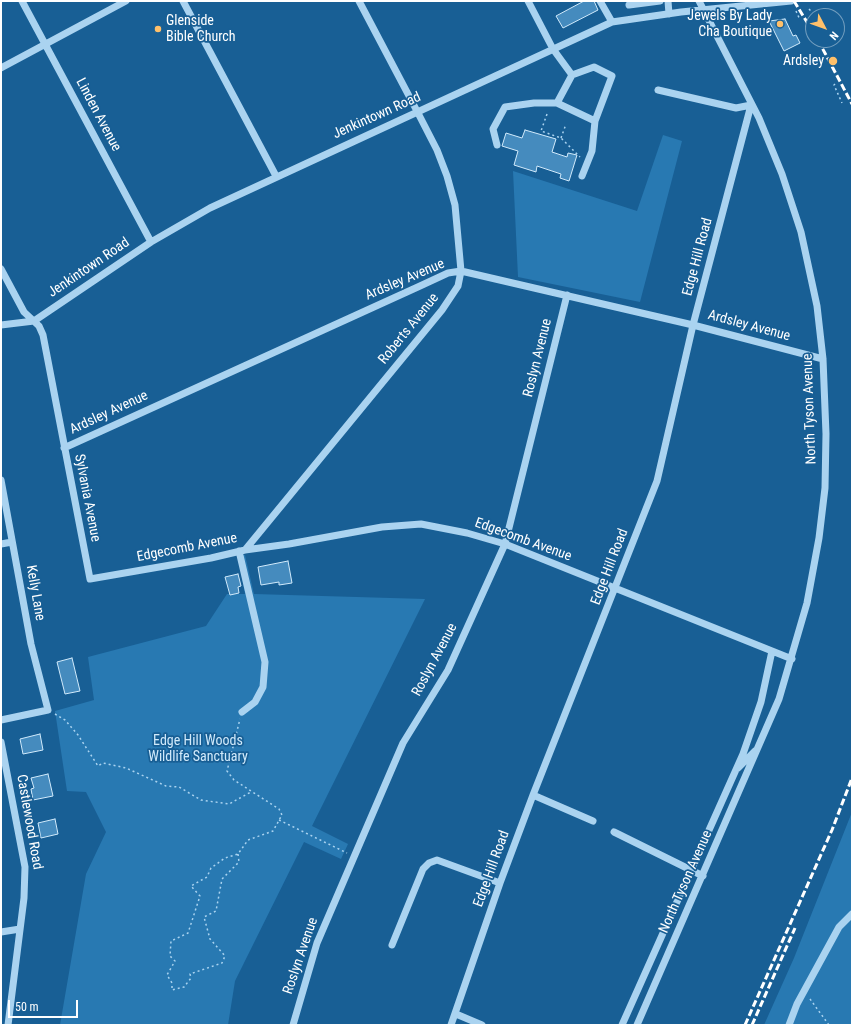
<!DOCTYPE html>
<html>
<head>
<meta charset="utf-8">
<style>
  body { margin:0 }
  #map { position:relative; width:853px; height:1026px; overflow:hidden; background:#185f95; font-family:"Roboto Condensed",sans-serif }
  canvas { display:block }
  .frame { position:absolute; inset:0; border:2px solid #fff; pointer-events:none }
  .north { position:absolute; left:805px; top:8px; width:40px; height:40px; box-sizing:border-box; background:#185f95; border:1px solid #749fbf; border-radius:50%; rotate:131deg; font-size:11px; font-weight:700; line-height:16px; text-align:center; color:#fff }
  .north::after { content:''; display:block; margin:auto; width:14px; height:18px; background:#ffc06a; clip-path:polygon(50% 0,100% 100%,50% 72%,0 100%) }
  .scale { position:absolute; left:8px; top:1000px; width:70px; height:18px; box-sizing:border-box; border:2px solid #fff; border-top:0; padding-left:5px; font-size:12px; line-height:14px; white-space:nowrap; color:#fff; -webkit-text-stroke:3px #185f95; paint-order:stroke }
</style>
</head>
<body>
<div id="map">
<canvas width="853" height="1026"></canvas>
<div class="frame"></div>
<div class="north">N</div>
<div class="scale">50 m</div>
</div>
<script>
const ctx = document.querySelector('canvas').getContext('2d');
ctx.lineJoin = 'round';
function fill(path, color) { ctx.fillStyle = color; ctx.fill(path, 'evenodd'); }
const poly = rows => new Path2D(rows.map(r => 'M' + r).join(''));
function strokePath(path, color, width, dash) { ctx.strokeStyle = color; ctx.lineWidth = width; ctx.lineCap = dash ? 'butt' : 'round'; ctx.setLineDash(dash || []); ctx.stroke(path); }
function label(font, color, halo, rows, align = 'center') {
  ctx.font = font + ' "Roboto Condensed",sans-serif'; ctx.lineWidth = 3.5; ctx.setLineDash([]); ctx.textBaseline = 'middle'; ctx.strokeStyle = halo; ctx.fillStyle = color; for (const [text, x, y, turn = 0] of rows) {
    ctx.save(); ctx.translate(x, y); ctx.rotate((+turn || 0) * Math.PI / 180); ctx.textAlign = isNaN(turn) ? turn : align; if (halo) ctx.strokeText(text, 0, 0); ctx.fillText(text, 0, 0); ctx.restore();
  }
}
fill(poly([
  [663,135,682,141,640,302,518,277,513,171,637,211],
  [245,555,254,594,425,599,312,826,348,844,341,859,304,842,235,981,228,1025,60,1025,86,874,106,832,86,792,67,791,55,711,94,700,88,657,206,626,227,594,245,594,238,556],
  [852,812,852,1025,764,1025,794,958]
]), '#2879b2');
const building = poly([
  [584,1,594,1,598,10,563,28,556,16,584,1],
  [785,19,793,36,796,35,800,43,784,51,769,21,785,19],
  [525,130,556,139,552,152,567,157,568,153,577,155,569,181,560,178,561,174,537,166,536,172,514,165,518,151,502,146,506,133,522,138,525,130],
  [288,561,292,583,279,585,279,582,261,585,258,567,288,561],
  [238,574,241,586,238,587,239,593,230,595,225,577,238,574],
  [72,658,80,691,65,694,57,662,72,658],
  [40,734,43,750,23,754,20,739,40,734],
  [48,774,53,796,33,800,31,789,34,788,31,778,48,774],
  [55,819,58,834,41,838,38,823,55,819]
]);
fill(building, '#458bbe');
strokePath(building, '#d1eafb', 1);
strokePath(poly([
  [809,9,812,12],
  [796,11,800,20],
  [835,84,834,85,842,103],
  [547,114,541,131,561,138,580,157],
  [561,138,566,124],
  [55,714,65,720,78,735,98,766,103,763,126,768,166,786,179,787,201,800,229,804,251,792],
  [279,820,347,853],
  [238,854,239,862,222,879,216,911,204,917,210,939,225,956,222,963,190,974,191,978,184,987,172,990,172,983,167,975,175,961,170,956,171,941,188,933,200,896,191,886,207,877,211,868,225,858,238,854,248,840,273,831,282,815,279,809,234,780,227,771,240,719],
  [810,999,829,1025]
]), '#aad3f0', 1.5, [2, 3]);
strokePath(poly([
  [22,1,151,242],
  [183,1,276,176],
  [600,1,612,22],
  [668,1,669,14],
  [629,5,660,1],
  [1,68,126,1],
  [572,75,594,67,612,76,595,121],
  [658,90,736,108,751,105],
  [557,103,595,121,592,151,582,176],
  [497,145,493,129,505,107,534,103,557,103,572,75,553,49,528,1],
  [1,269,24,312,39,326,43,335,90,579,211,558,245,550,289,544,382,527,421,524,467,533,505,544,792,659],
  [1,325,34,321,151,242,210,208,612,22,681,12,791,1],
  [64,448,420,286,448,273,461,271,693,325,823,359],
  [1,480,31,644,48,710,1,720],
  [1,544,12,542],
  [245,550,442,310,458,286,461,271,455,205,447,176,437,150,418,113,359,1],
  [239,551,265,662,263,687,255,702,242,712],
  [1,742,25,867,24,898,8,1025],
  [738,768,755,751],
  [533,795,593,821],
  [614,832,703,876],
  [1,932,20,929],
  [392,945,423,869,429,863,437,860,500,883],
  [456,1014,482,1025],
  [293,1025,317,943,403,743,448,670,505,544,567,295],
  [451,1025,500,883,533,795,657,481,693,325,751,105],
  [622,1025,743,754,761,702,772,651],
  [637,1025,779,699,807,603,819,538,825,488,826,434,823,359,817,306,801,232,782,174,759,118,699,1],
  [789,1025,797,1004,839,927,852,914]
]), '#aad3f0', 7);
strokePath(poly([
  [794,1,813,32],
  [818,40,852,104],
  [745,1025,832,830,852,778],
  [752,1025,795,928]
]), '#fff', 3, [7, 3]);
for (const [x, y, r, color] of [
  [780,24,4,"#ffc06a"],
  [158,29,4,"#ffc06a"],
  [833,61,5,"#ffc06a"]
]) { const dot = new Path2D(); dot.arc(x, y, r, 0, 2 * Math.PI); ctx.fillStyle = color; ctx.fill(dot); strokePath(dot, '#185f95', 1.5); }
label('14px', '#fff', '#185f95', [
  ["Jewels By Lady",772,16],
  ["Cha Boutique",772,32],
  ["Glenside",166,21,"left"],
  ["Bible Church",166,37,"left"],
  ["Ardsley",824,61]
], 'right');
label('14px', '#fff', '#185f95', [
  ["Linden Avenue",98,115,62],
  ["Jenkintown Road",377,116,-24],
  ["Edge Hill Road",698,257,-75],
  ["Jenkintown Road",89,268,-34],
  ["Ardsley Avenue",405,280,-23],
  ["Ardsley Avenue",749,326,15],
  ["Roberts Avenue",409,329,-51],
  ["Roslyn Avenue",538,358,-76],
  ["North Tyson Avenue",810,409,-92],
  ["Ardsley Avenue",109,413,-25],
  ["Sylvania Avenue",87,498,79],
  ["Edgecomb Avenue",523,540,20],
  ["Edgecomb Avenue",187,548,-11],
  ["Edge Hill Road",610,567,-69],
  ["Kelly Lane",35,593,80],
  ["Roslyn Avenue",435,660,-62],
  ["Castlewood Road",29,822,80],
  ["Edge Hill Road",492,869,-70],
  ["North Tyson Avenue",686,882,-66],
  ["Roslyn Avenue",301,956,-71]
]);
label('14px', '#d1eafb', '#185f95', [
  ["Edge Hill Woods",198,741],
  ["Wildlife Sanctuary",198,757]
]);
</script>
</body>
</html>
